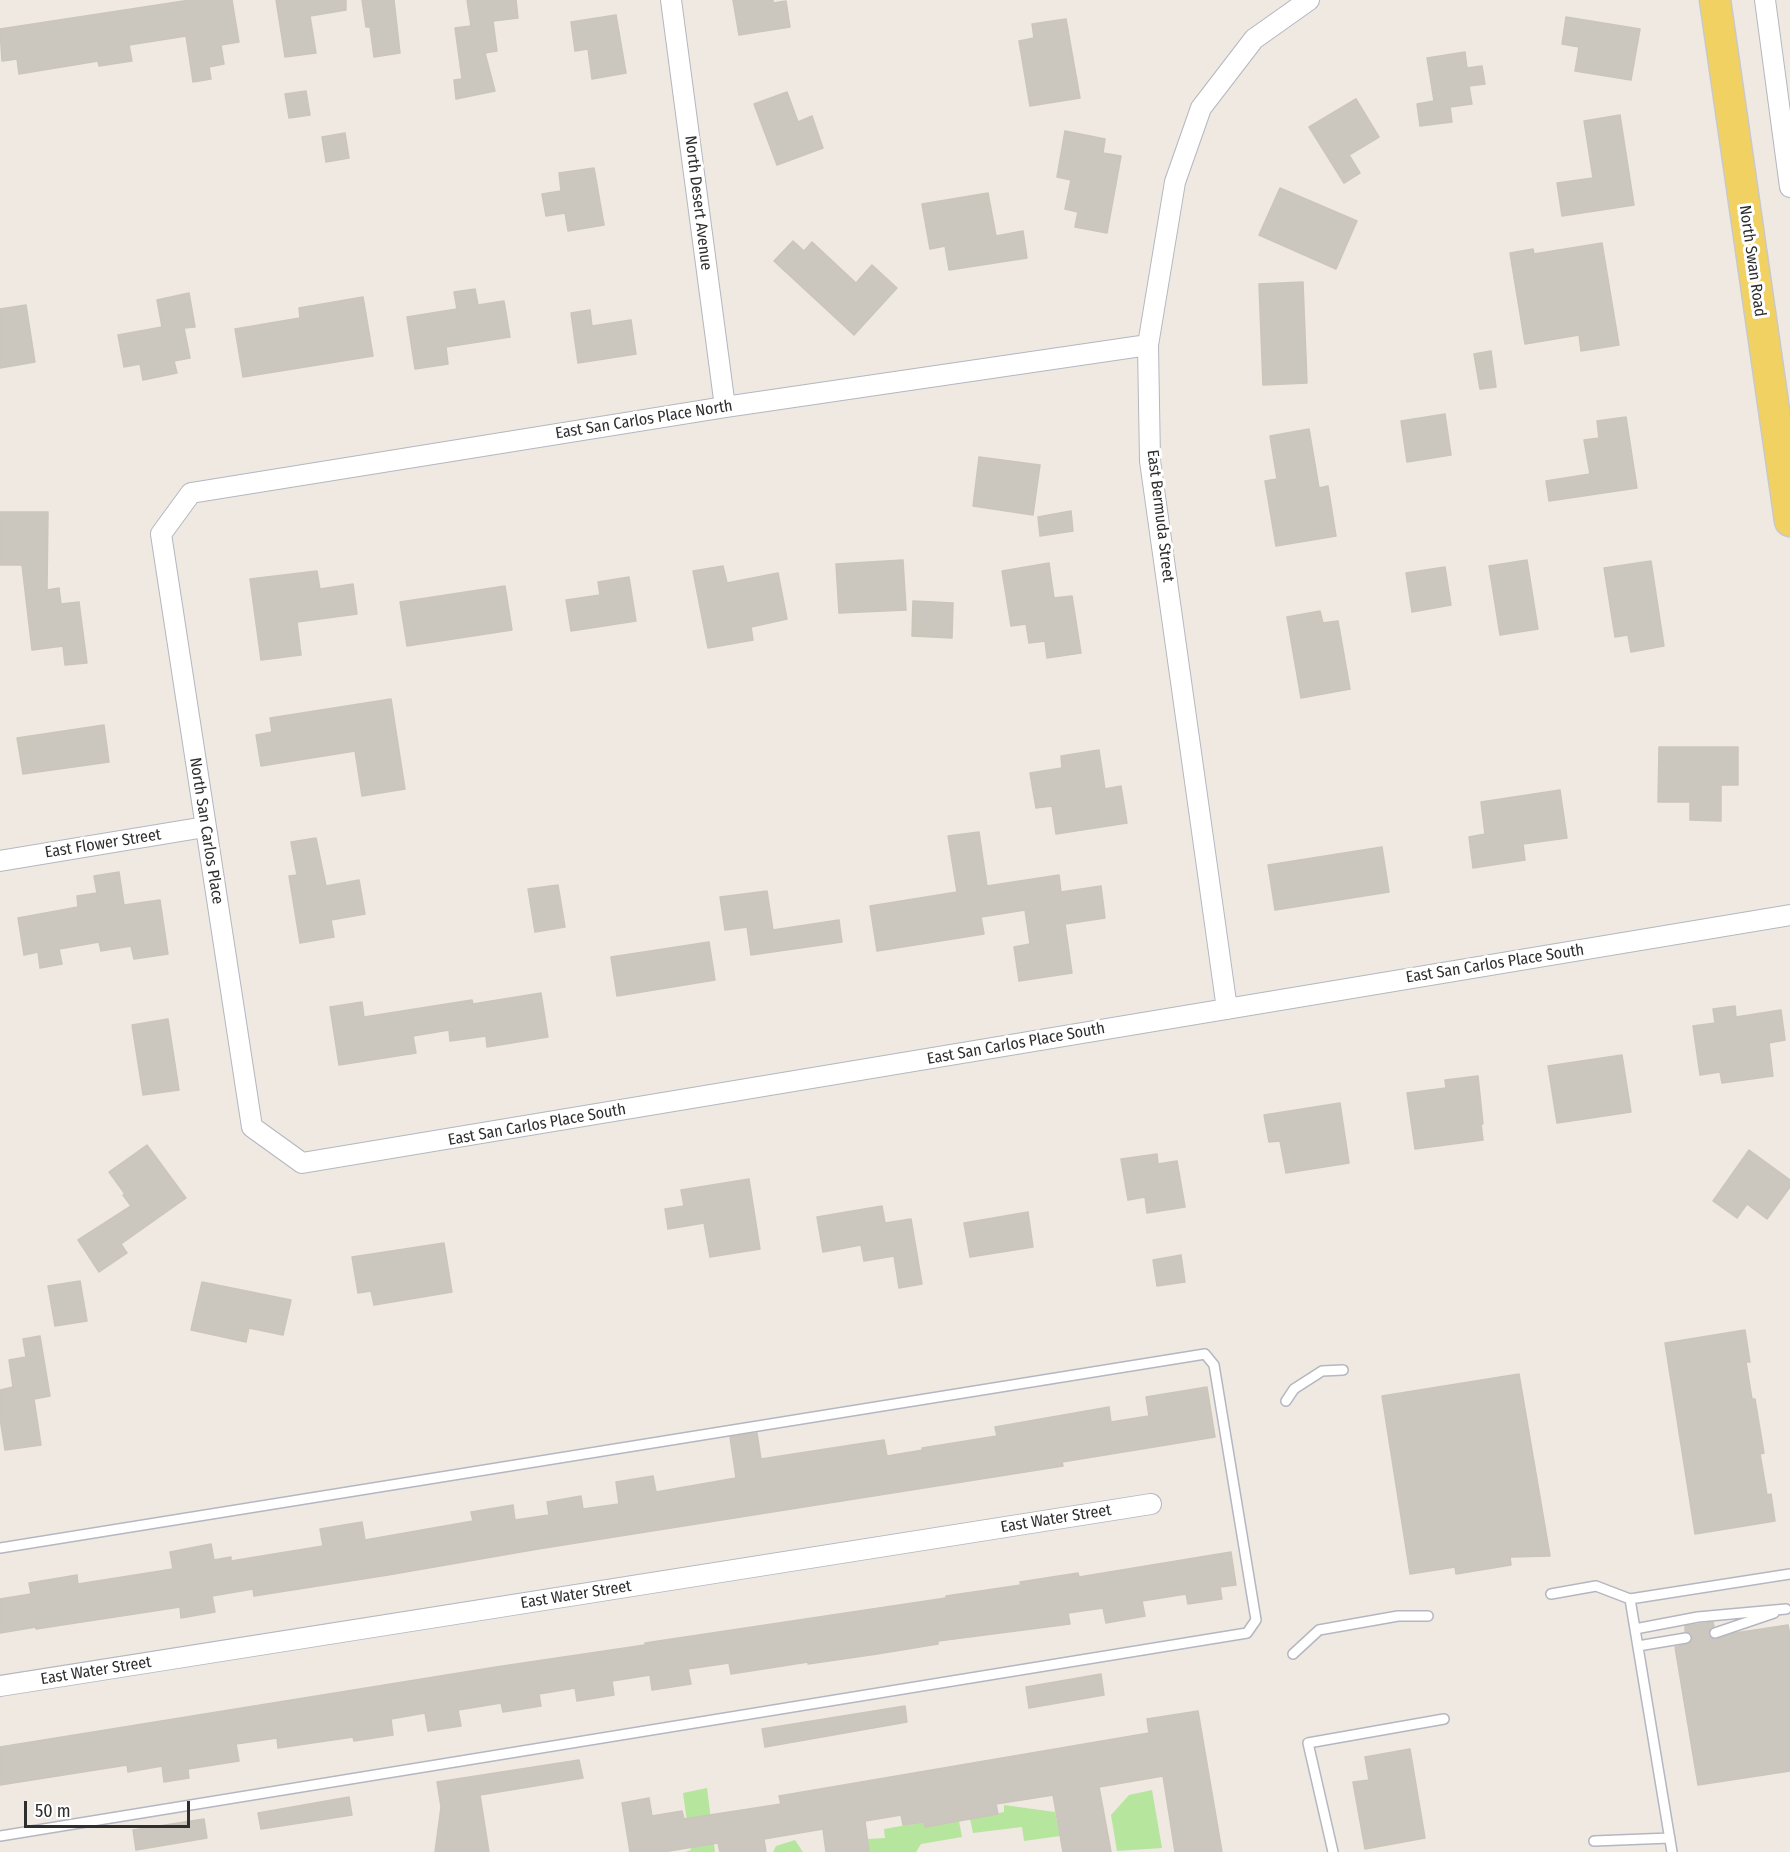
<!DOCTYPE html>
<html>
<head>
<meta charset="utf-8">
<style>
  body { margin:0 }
  #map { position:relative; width:1790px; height:1852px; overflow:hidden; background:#efe9e1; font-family:"Fira Sans Condensed",sans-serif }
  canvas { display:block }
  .scale { position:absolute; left:24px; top:1801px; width:166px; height:27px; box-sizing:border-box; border:3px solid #2e2e2e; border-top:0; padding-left:8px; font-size:18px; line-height:21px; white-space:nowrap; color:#2e2e2e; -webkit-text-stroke:4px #fff; paint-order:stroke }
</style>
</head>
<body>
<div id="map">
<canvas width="1790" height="1852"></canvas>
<div class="scale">50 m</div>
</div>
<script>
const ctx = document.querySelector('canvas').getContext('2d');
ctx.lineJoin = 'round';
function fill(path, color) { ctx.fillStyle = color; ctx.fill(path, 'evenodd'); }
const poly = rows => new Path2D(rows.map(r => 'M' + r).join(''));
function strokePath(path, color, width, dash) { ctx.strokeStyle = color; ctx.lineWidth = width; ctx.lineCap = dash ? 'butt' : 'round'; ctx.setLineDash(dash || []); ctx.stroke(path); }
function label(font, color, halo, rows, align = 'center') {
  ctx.font = font + ' "Fira Sans Condensed",sans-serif'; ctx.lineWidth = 6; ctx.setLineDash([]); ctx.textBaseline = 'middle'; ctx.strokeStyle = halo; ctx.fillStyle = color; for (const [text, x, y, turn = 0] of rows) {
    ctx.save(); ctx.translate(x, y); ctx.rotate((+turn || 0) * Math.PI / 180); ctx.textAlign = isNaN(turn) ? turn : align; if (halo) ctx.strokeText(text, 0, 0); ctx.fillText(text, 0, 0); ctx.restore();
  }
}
fill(poly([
  [707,1788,715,1852,685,1852,691,1850,683,1793],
  [1152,1790,1162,1848,1117,1851,1111,1815,1129,1795],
  [1004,1805,1055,1812,1060,1836,1024,1841,1022,1827,973,1833,970,1819,1004,1812],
  [959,1821,962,1837,921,1844,916,1852,869,1852,868,1839,885,1838,884,1829,924,1822,925,1827],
  [795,1840,803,1852,773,1852,776,1846]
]), '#b6e59e');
const building = poly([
  [190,0,232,0,239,42,221,45,224,64,209,67,211,79,193,82,186,36,129,45,132,61,99,66,98,61,19,74,17,59,2,61,0,29,190,0],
  [276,0,346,0,346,10,310,16,316,53,285,57,276,0],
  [362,0,394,0,400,53,374,57,370,27,366,27,362,0],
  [467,0,516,0,518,18,493,21,497,51,485,53,495,91,456,99,454,80,462,79,455,28,471,26,467,0],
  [733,0,773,0,773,3,786,1,790,27,739,35,733,0],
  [616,15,626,73,592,79,588,49,575,51,571,22,616,15],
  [1566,17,1640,29,1631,80,1575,71,1579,47,1562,44,1566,17],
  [1066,19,1080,98,1030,106,1019,41,1034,38,1032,24,1066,19],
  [1465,52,1467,68,1482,66,1485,84,1469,86,1472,104,1450,107,1452,122,1420,126,1417,104,1434,101,1427,58,1465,52],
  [306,91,310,115,289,118,285,94,306,91],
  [787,92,798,122,812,116,823,148,777,165,754,104,787,92],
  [1356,99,1379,137,1349,155,1360,173,1344,183,1309,127,1356,99],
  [1620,115,1634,205,1562,216,1557,183,1593,178,1584,121,1620,115],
  [1065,131,1105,139,1103,153,1121,156,1107,233,1075,227,1078,212,1065,209,1071,180,1057,177,1065,131],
  [345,133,349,158,326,162,322,137,345,133],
  [594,168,604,225,568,231,565,213,546,216,542,194,561,191,559,173,594,168],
  [1280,188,1357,221,1336,269,1259,235,1280,188],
  [988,193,996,236,1023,231,1027,258,949,270,945,246,930,249,922,204,988,193],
  [793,241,804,251,812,242,856,283,872,265,897,288,854,335,774,261,793,241],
  [1602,243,1619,345,1581,351,1579,335,1525,344,1510,253,1533,249,1534,254,1602,243],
  [1303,282,1307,383,1263,385,1259,284,1303,282],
  [475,289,478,305,504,301,510,337,446,347,448,364,415,369,407,317,457,309,454,292,475,289],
  [189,293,195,327,184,328,190,358,174,361,177,373,143,380,140,364,124,367,118,335,162,327,157,300,189,293],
  [363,297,373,356,243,377,235,329,300,318,299,308,363,297],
  [26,305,35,362,0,368,0,309,26,305],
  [590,310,592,326,631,320,636,354,578,363,571,313,590,310],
  [1491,351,1496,387,1480,389,1474,354,1491,351],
  [1445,414,1451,455,1407,462,1401,421,1445,414],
  [1626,417,1637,488,1549,501,1546,481,1590,474,1584,440,1599,438,1597,421,1626,417],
  [1309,429,1319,488,1328,486,1336,536,1276,546,1265,481,1277,479,1270,436,1309,429],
  [979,457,1040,465,1033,515,973,506,979,457],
  [1071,511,1073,531,1040,536,1038,517,1071,511],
  [0,512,48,512,47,590,59,588,61,604,79,602,87,663,65,665,63,646,32,650,22,565,0,565,0,512],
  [903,560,906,610,839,613,836,564,903,560],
  [1527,560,1538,629,1500,635,1489,566,1527,560],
  [1651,561,1664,646,1631,652,1628,635,1615,637,1604,568,1651,561],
  [1049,563,1054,598,1072,596,1081,653,1047,658,1045,641,1029,643,1026,624,1011,626,1002,571,1049,563],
  [723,566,727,583,778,573,787,619,751,627,753,640,708,648,693,571,723,566],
  [1445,567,1451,605,1412,612,1406,573,1445,567],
  [317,571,320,589,353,584,357,614,297,622,301,655,261,660,250,579,317,571],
  [629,577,636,621,571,631,566,600,600,595,598,582,629,577],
  [505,586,512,630,407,646,400,602,505,586],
  [913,601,953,603,952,638,912,636,913,601],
  [1320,611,1323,623,1338,621,1350,689,1301,698,1287,617,1320,611],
  [391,699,405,789,362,796,355,751,261,766,256,735,272,732,270,718,391,699],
  [104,725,109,762,23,774,17,738,104,725],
  [1659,747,1738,747,1738,785,1721,785,1721,821,1690,820,1690,802,1658,802,1659,747],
  [1099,750,1105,789,1121,786,1127,823,1056,834,1052,806,1036,808,1030,773,1062,768,1061,756,1099,750],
  [1560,790,1567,838,1523,844,1525,860,1473,868,1469,837,1485,834,1481,802,1560,790],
  [979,832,987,886,1059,875,1061,892,1101,886,1105,918,1065,924,1072,973,1019,981,1014,947,1030,944,1025,910,981,917,984,934,877,951,870,906,957,892,948,836,979,832],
  [316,838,326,886,359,880,365,914,331,920,334,937,300,943,289,876,297,875,291,842,316,838],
  [1382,847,1389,892,1275,910,1268,865,1382,847],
  [119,872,124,905,160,900,168,954,134,959,131,946,101,951,99,942,59,949,62,964,40,968,38,952,24,955,18,918,78,907,77,896,97,893,94,876,119,872],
  [558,885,565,927,535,932,528,889,558,885],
  [767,891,773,930,839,920,842,942,751,955,747,927,725,930,720,897,767,891],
  [709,942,715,980,617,996,611,957,709,942],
  [541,993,548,1037,487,1047,486,1036,450,1041,449,1030,413,1036,416,1053,339,1065,330,1007,362,1002,364,1017,472,1000,473,1004,541,993],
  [1735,1006,1736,1017,1781,1010,1785,1040,1769,1043,1773,1076,1722,1083,1720,1072,1700,1075,1693,1026,1715,1023,1713,1009,1735,1006],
  [168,1019,179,1090,143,1095,132,1025,168,1019],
  [1622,1055,1631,1112,1557,1123,1548,1066,1622,1055],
  [1478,1076,1483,1124,1481,1124,1483,1140,1415,1149,1407,1093,1446,1088,1445,1080,1478,1076],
  [1340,1103,1349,1163,1286,1173,1280,1141,1269,1142,1264,1115,1340,1103],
  [147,1145,186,1198,121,1244,127,1253,99,1272,78,1240,131,1206,123,1195,125,1194,109,1172,147,1145],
  [1749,1150,1790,1180,1790,1187,1767,1219,1747,1204,1737,1218,1713,1201,1749,1150],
  [1157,1154,1158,1164,1177,1161,1185,1207,1147,1213,1145,1197,1128,1200,1121,1159,1157,1154],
  [749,1179,760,1249,710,1257,704,1223,668,1229,665,1209,684,1206,681,1190,749,1179],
  [882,1206,885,1223,911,1219,922,1284,899,1288,894,1256,864,1261,861,1245,823,1252,817,1217,882,1206],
  [1028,1212,1033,1247,970,1257,964,1223,1028,1212],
  [444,1243,452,1292,374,1305,371,1291,358,1293,352,1257,444,1243],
  [1181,1255,1185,1282,1157,1286,1153,1260,1181,1255],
  [80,1281,87,1321,55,1326,48,1286,80,1281],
  [202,1282,291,1300,283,1335,249,1328,246,1342,191,1330,202,1282],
  [1745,1330,1750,1362,1746,1362,1752,1399,1755,1399,1764,1453,1760,1454,1767,1495,1771,1494,1775,1521,1695,1534,1665,1343,1745,1330],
  [40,1336,50,1396,34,1399,41,1445,5,1450,0,1418,0,1390,13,1387,9,1360,26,1357,23,1339,40,1336],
  [1519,1374,1550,1556,1510,1557,1511,1565,1456,1574,1455,1567,1410,1574,1382,1396,1519,1374],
  [1207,1387,1215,1437,1062,1462,1063,1466,538,1549,388,1575,254,1596,253,1589,212,1596,215,1612,181,1618,180,1607,36,1629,36,1627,0,1633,0,1599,31,1594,29,1583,77,1575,78,1584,173,1569,170,1552,211,1544,214,1560,231,1557,231,1561,323,1546,320,1529,362,1522,365,1540,473,1521,471,1512,513,1505,515,1520,549,1515,547,1502,581,1496,583,1509,619,1504,616,1482,653,1476,656,1492,736,1478,730,1437,757,1433,761,1459,884,1440,887,1456,923,1450,922,1448,997,1436,995,1427,1109,1407,1111,1422,1149,1416,1146,1397,1207,1387],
  [1231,1552,1236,1585,1220,1587,1222,1599,1188,1604,1186,1594,1142,1601,1145,1616,1106,1623,1103,1608,1068,1613,1070,1624,938,1641,938,1644,877,1654,808,1664,808,1662,731,1674,729,1663,688,1669,691,1684,652,1690,650,1675,612,1681,614,1695,577,1701,575,1688,539,1694,541,1706,503,1712,501,1703,458,1710,461,1726,428,1731,425,1713,391,1719,393,1735,354,1741,353,1737,278,1748,277,1738,236,1744,239,1761,188,1769,189,1778,164,1782,162,1766,128,1772,127,1765,0,1785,0,1747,496,1667,645,1645,645,1643,946,1598,946,1596,1021,1585,1020,1582,1078,1573,1079,1577,1231,1552],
  [1713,1622,1714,1626,1710,1629,1708,1635,1714,1640,1735,1633,1788,1625,1790,1635,1790,1771,1698,1785,1675,1647,1688,1644,1692,1641,1692,1634,1685,1631,1685,1626,1713,1622],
  [1101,1674,1104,1695,1029,1708,1026,1687,1101,1674],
  [905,1706,907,1722,765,1747,762,1729,905,1706],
  [1198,1711,1222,1852,1175,1852,1163,1776,1099,1787,1111,1852,1063,1852,1053,1795,996,1804,998,1814,925,1827,924,1822,903,1825,901,1815,865,1821,869,1852,826,1852,823,1829,764,1839,766,1852,720,1852,718,1843,663,1852,630,1852,622,1803,649,1798,652,1816,682,1811,684,1819,781,1804,779,1796,1149,1733,1147,1719,1198,1711],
  [1410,1749,1425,1838,1365,1849,1353,1782,1369,1780,1365,1757,1410,1749],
  [579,1760,583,1778,480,1795,489,1852,435,1852,441,1807,437,1782,579,1760],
  [349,1797,352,1815,261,1829,258,1813,349,1797],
  [204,1819,207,1838,136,1850,133,1830,204,1819]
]);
fill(building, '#cbc7bf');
strokePath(building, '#cbc5ba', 1.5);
const lane = poly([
  [1286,1401,1294,1389,1322,1371,1343,1370],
  [0,1548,1205,1354,1214,1365,1256,1620,1247,1633,0,1836],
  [1551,1594,1596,1586,1630,1599,1790,1574],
  [1630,1599,1672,1852],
  [1635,1629,1698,1617,1786,1609],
  [1715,1633,1774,1613],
  [1638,1646,1686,1638],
  [1293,1654,1319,1630,1398,1616,1428,1616],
  [1594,1841,1670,1838],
  [1333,1852,1308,1743,1444,1719]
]);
const street = poly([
  [671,0,725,407],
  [1765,0,1790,187],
  [1148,345,725,407,191,493,161,534,252,1127,302,1163,1790,915],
  [0,861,205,827],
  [1227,1009,1150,461,1148,345,1175,182,1201,108,1254,39,1309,0],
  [0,1686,1151,1504]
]);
const primary = poly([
  [1715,0,1790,521]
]);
strokePath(lane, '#b4b7c1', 12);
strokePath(street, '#b4b7c1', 22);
strokePath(primary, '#c9c9c9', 33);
strokePath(lane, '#fff', 9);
strokePath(street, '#fff', 20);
strokePath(primary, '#f2d163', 30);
label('16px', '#2e2e2e', '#fff', [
  ["North Desert Avenue",698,203,83],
  ["North Swan Road",1752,261,82],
  ["East San Carlos Place North",644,420,-9],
  ["East Bermuda Street",1160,516,83],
  ["North San Carlos Place",206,831,81],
  ["East Flower Street",103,844,-9],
  ["East San Carlos Place South",1495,964,-9],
  ["East San Carlos Place South",1016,1044,-10],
  ["East San Carlos Place South",537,1125,-10],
  ["East Water Street",1056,1519,-9],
  ["East Water Street",576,1595,-9],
  ["East Water Street",96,1671,-9]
]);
</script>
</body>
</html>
